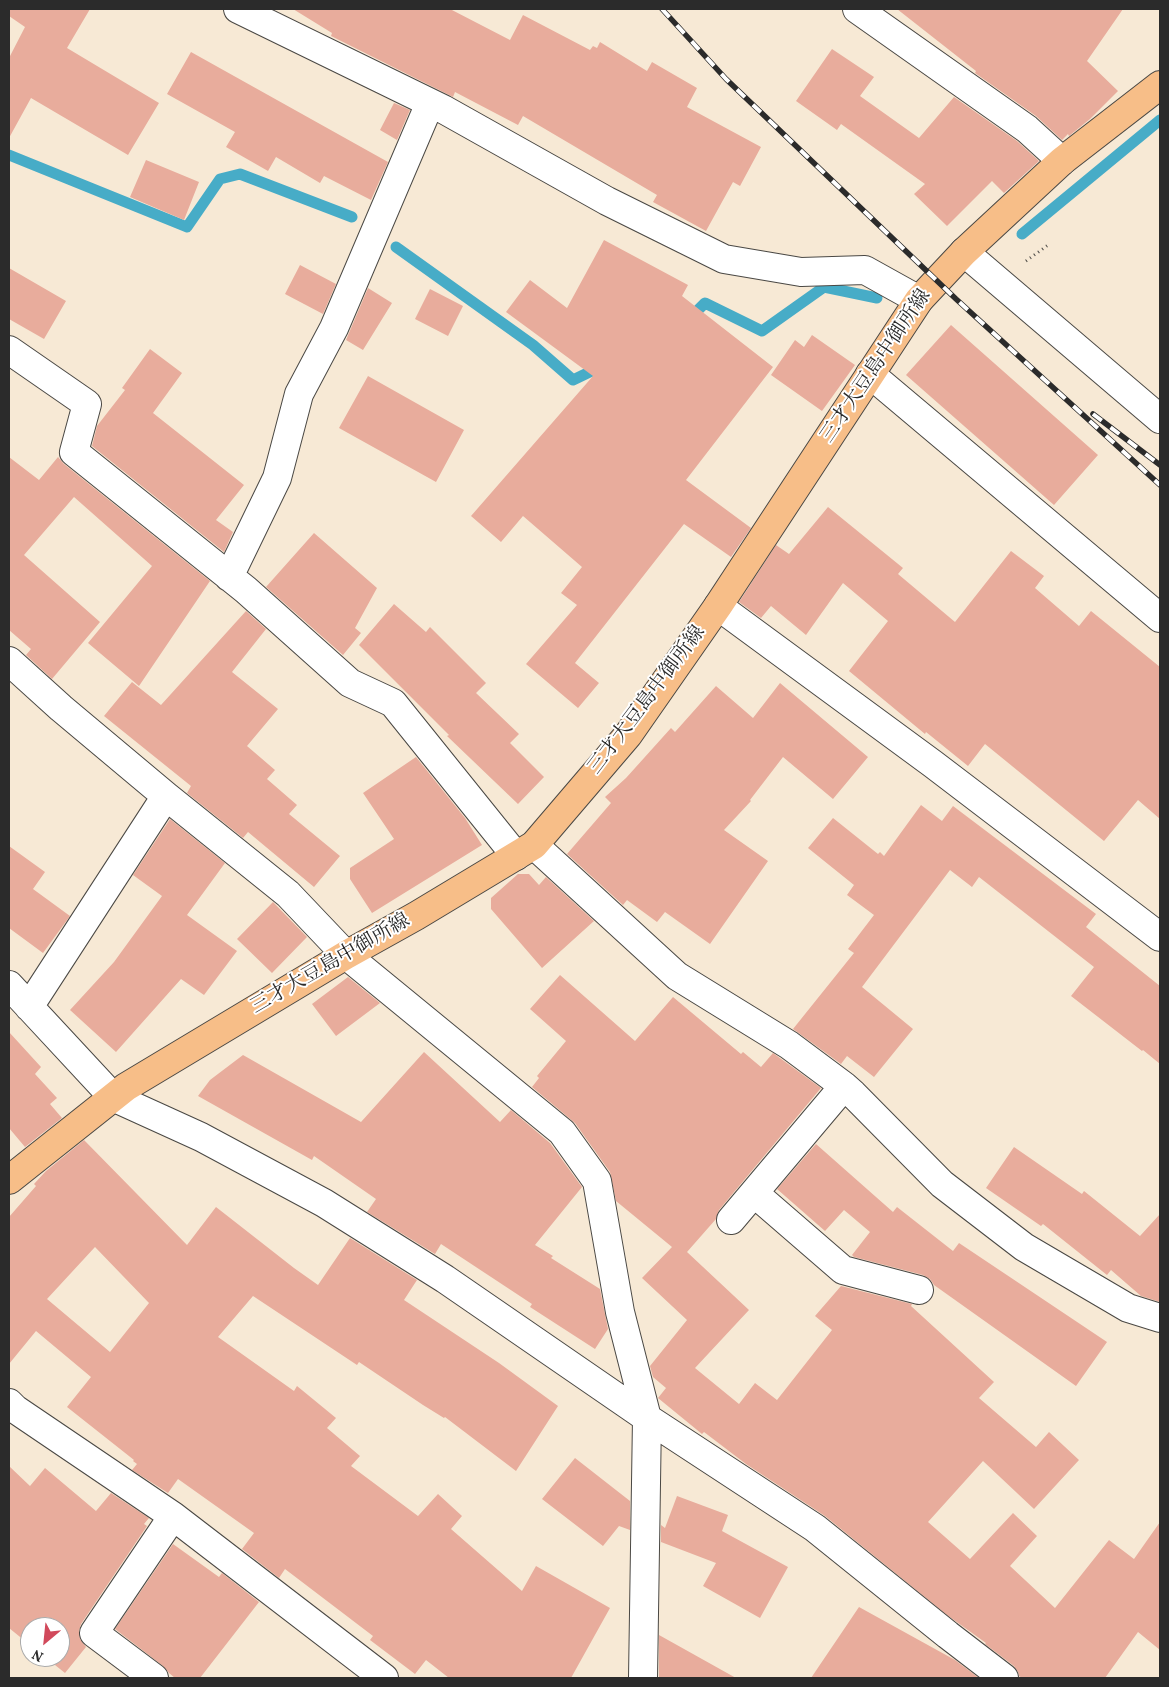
<!DOCTYPE html>
<html>
<head>
<meta charset="utf-8">
<style>
  body { margin:0 }
  #map { position:relative; width:1169px; height:1687px; overflow:hidden; background:#f7e9d5; font-family:Vollkorn,serif }
  canvas { display:block }
  .frame { position:absolute; inset:0; border:10px solid #2b2b2b; pointer-events:none }
  .north { position:absolute; left:20px; top:1617px; width:50px; height:50px; box-sizing:border-box; background:#fff; border:1px solid #aaa; border-radius:50%; rotate:208deg; font-size:14px; font-weight:700; line-height:20px; text-align:center; color:#2b2b2b }
  .north::after { content:''; display:block; margin:auto; width:18px; height:22px; background:#d1495b; clip-path:polygon(50% 0,100% 100%,50% 72%,0 100%) }
</style>
</head>
<body>
<div id="map">
<canvas width="1169" height="1687"></canvas>
<div class="frame"></div>
<div class="north">N</div>
</div>
<script>
const ctx = document.querySelector('canvas').getContext('2d');
ctx.lineJoin = 'round';
const poly = rows => new Path2D(rows.map(r => 'M' + r).join(''));
function strokePath(path, color, width, dash) { ctx.strokeStyle = color; ctx.lineWidth = width; ctx.lineCap = dash ? 'butt' : 'round'; ctx.setLineDash(dash || []); ctx.stroke(path); }
function fill(path, color) { ctx.fillStyle = color; ctx.fill(path, 'evenodd'); }
function label(font, color, halo, rows, align = 'center') {
  ctx.font = font + ' Vollkorn,"Noto Serif JP",serif'; ctx.lineWidth = 4; ctx.setLineDash([]); ctx.textBaseline = 'middle'; ctx.strokeStyle = halo; ctx.fillStyle = color; for (const [text, x, y, turn = 0] of rows) {
    ctx.save(); ctx.translate(x, y); ctx.rotate((+turn || 0) * Math.PI / 180); ctx.textAlign = isNaN(turn) ? turn : align; if (halo) ctx.strokeText(text, 0, 0); ctx.fillText(text, 0, 0); ctx.restore();
  }
}
strokePath(poly([
  [9,155,187,227,220,179,240,174,352,217],
  [1022,234,1160,120],
  [396,247,533,345,573,380,600,367],
  [689,319,705,303,762,331,824,287,877,298]
]), '#47acc7', 11);
fill(poly([
  [9,9,90,9,67,48,159,103,128,155,31,98,9,138,9,58,25,27,9,16],
  [293,9,450,9,510,40,523,15,590,50,593,46,597,48,600,42,647,71,652,62,697,88,687,107,761,147,740,186,733,182,706,231,653,202,657,195,523,116,518,125,455,92,453,97,331,36,332,33],
  [897,9,1123,9,1087,61,1118,91,1090,119,1069,136,1068,134,1062,140,1036,116,975,73,976,71],
  [832,49,874,77,860,96,919,138,954,97,1017,141,1039,161,1004,193,992,181,947,226,914,194,925,184,841,124,837,130,796,101],
  [191,52,388,162,371,200,324,176,320,183,276,157,268,171,226,147,235,132,167,94],
  [394,103,410,110,397,140,380,130],
  [146,160,199,182,184,220,130,197],
  [604,240,688,285,682,296,773,367,686,480,751,528,731,557,684,524,575,663,599,683,578,708,526,664,577,605,561,593,582,567,523,516,501,542,471,516,593,376,506,312,530,280,567,308],
  [300,265,336,284,323,314,285,294],
  [9,268,66,301,44,339,9,319],
  [368,288,392,303,363,350,346,340],
  [430,289,463,306,448,336,415,319],
  [951,325,1098,455,1054,505,906,375],
  [812,335,855,365,822,411,771,375,795,340,804,347],
  [150,349,182,373,153,413,244,485,216,520,233,532,224,552,92,446,97,426,125,390,122,388],
  [368,376,464,430,436,482,339,428],
  [9,457,39,480,58,457,64,464,210,581,139,686,88,643,152,566,74,497,24,555,100,622,52,679,26,655,31,649,9,630],
  [828,507,903,568,898,574,955,622,1011,551,1044,576,1035,588,1079,626,1091,611,1160,667,1160,819,1138,800,1104,841,985,744,968,766,926,732,925,734,849,671,888,621,843,583,806,635,771,606,761,618,739,602,776,545,789,554],
  [314,533,377,588,355,628,361,633,343,655,266,587],
  [394,604,426,632,430,627,486,683,476,693,519,734,510,743,544,777,518,804,447,736,449,735,359,645],
  [246,611,266,629,232,672,278,709,247,746,275,770,267,779,297,805,289,814,340,856,314,887,248,832,243,838,187,793,191,786,104,716,132,682,161,705],
  [780,683,868,757,833,799,783,757,750,800,751,801,724,830,768,861,710,944,665,912,657,922,627,900,623,905,567,854,611,803,605,797,626,778,671,728,675,732,716,686,753,718],
  [416,757,465,818,482,845,372,913,350,879,350,868,394,839,363,793],
  [921,805,942,821,953,806,1096,914,1086,927,1160,986,1160,1064,1143,1050,1142,1051,1071,996,1094,967,979,877,972,887,950,870,862,987,913,1029,874,1077,847,1056,841,1064,793,1029,854,953,848,949,874,915,847,895,854,885,808,848,833,818,878,854,880,852,884,856],
  [170,819,225,863,187,915,237,951,204,995,181,979,116,1052,70,1010,114,962,162,896,133,875],
  [9,846,45,872,33,889,70,916,43,953,9,928],
  [518,874,529,874,539,885,546,877,594,921,542,968,491,909,491,898],
  [273,902,307,937,272,973,237,939],
  [560,975,635,1041,673,997,741,1054,743,1052,761,1067,773,1053,821,1088,719,1210,716,1219,687,1252,749,1310,695,1368,739,1404,755,1383,777,1400,832,1330,815,1316,841,1286,912,1304,911,1306,994,1382,979,1398,1036,1447,1049,1432,1079,1460,1034,1509,983,1461,928,1522,970,1559,1013,1513,1037,1536,1010,1566,1055,1608,1109,1540,1134,1559,1160,1522,1160,1650,1138,1632,1105,1678,1022,1678,1019,1676,1018,1672,1014,1666,985,1644,986,1643,947,1615,825,1516,746,1464,704,1432,702,1434,658,1398,666,1388,653,1377,650,1366,687,1320,642,1278,672,1247,616,1201,610,1172,575,1123,532,1087,539,1078,537,1076,566,1041,530,1009],
  [348,977,380,1003,336,1036,312,1004],
  [9,1032,41,1067,35,1074,57,1098,50,1104,62,1118,25,1147,9,1128],
  [424,1052,500,1122,511,1110,550,1143,582,1187,535,1245,553,1256,551,1258,600,1289,608,1329,595,1349,530,1307,532,1304,441,1244,435,1254,367,1212,376,1199,314,1156,312,1160,198,1096,210,1080,243,1055,361,1122],
  [84,1140,187,1245,216,1207,294,1268,318,1285,350,1238,417,1280,404,1300,499,1363,558,1406,516,1471,445,1417,444,1418,423,1405,359,1362,357,1365,253,1296,218,1337,294,1391,297,1386,336,1418,327,1428,360,1456,351,1466,418,1516,438,1494,462,1516,451,1529,522,1591,536,1566,610,1608,571,1678,449,1678,426,1660,415,1674,370,1640,373,1636,285,1569,279,1578,242,1549,254,1533,178,1479,168,1493,132,1470,137,1464,133,1461,134,1460,67,1407,91,1377,36,1331,9,1364,9,1217,36,1186,34,1184,46,1171],
  [95,1247,149,1303,110,1352,47,1299],
  [816,1144,893,1212,897,1207,953,1251,959,1243,1107,1342,1076,1386,934,1285,930,1279,923,1275,854,1257,852,1255,870,1232,844,1210,825,1231,777,1189],
  [1014,1147,1082,1194,1084,1191,1140,1236,1160,1214,1160,1302,1141,1296,1111,1270,1107,1275,1043,1224,1041,1226,986,1188],
  [575,1458,630,1501,630,1530,619,1526,603,1546,542,1499],
  [9,1466,30,1486,45,1468,96,1511,111,1493,149,1518,144,1524,147,1526,81,1624,79,1631,80,1639,86,1647,65,1673,45,1657,60,1657,60,1627,30,1627,30,1645,9,1628],
  [677,1496,728,1515,722,1531,788,1567,760,1618,703,1586,716,1563,661,1542,661,1525,665,1528],
  [173,1544,219,1577,222,1573,259,1602,200,1678,175,1678,169,1673,163,1666,115,1629],
  [859,1607,955,1660,979,1678,811,1678],
  [659,1635,736,1678,659,1678]
]), '#e8ac9c');
const minor = poly([
  [238,9,443,109,607,201,724,259,801,272,865,270,919,300],
  [857,9,1027,129,1062,161],
  [964,252,1160,419],
  [9,350,87,404,74,452,246,590,350,683,393,703,516,856],
  [870,374,1160,618],
  [229,577,277,478,299,394,334,328,430,103],
  [718,606,933,764,1160,937],
  [9,661,61,708,166,796,288,894,346,955,562,1132,597,1181,620,1312,647,1418,643,1678],
  [534,845,677,976,789,1045,844,1086,853,1094,942,1184,1024,1247,1128,1308,1160,1318],
  [9,985,113,1097,201,1137,324,1203,445,1279,647,1418,815,1528,948,1635,1004,1678],
  [29,1007,166,796],
  [754,1193,843,1270,919,1290],
  [731,1220,844,1086],
  [9,1403,15,1409,173,1516,384,1678],
  [154,1678,94,1633,173,1516]
]);
const major = poly([
  [9,1180,126,1087,346,955,416,916,534,845,628,735,718,606,919,300,964,252,1062,161,1160,85]
]);
strokePath(minor, '#4a4844', 30);
strokePath(major, '#4a4844', 30);
strokePath(poly([
  [1026,261,1048,245]
]), '#4a4844', 3, [1, 4]);
strokePath(minor, '#fff', 28);
strokePath(major, '#f7be88', 28);
const rail = poly([
  [662,9,726,79,956,299,1160,485],
  [1093,414,1160,465]
]);
strokePath(rail, '#2b2b2b', 5.5);
strokePath(rail, '#fff', 4, [11]);
label('20px', '#2b2b2b', '#fff', [
  ["三才大豆島中御所線",877,367,-56],
  ["三才大豆島中御所線",648,701,-53],
  ["三才大豆島中御所線",331,965,-30]
]);
</script>
</body>
</html>
